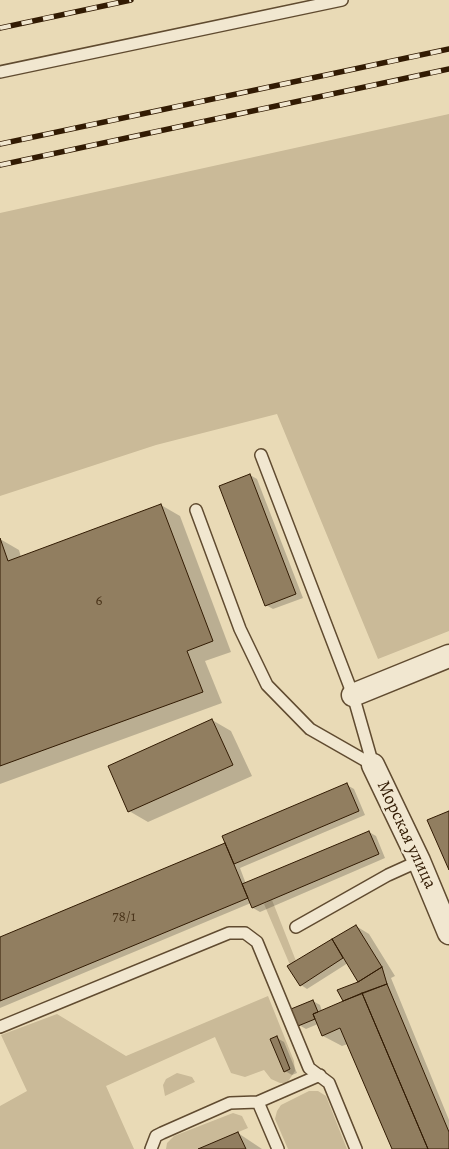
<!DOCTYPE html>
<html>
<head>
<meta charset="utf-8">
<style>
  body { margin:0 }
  canvas { display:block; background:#e9dab6 }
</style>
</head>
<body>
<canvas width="449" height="1149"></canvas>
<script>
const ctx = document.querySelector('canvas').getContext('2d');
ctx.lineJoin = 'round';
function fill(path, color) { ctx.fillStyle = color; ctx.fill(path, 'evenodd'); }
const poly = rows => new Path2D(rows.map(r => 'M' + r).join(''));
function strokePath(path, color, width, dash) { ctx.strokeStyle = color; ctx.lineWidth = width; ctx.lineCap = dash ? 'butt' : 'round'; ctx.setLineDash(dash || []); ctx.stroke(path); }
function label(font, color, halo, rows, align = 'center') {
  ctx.font = font + ' Alegreya,serif'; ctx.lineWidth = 5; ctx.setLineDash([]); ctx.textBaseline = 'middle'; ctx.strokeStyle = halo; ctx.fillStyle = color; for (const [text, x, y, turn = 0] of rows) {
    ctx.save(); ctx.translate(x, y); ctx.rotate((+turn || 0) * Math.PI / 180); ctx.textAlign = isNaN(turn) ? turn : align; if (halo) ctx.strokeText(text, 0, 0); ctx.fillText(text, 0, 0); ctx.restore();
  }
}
fill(poly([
  [449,114,449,631,378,659,277,414,156,445,0,496,0,213],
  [272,900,296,961,290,965,264,904],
  [268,996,294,1061,295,1071,287,1083,280,1083,271,1079,264,1070,245,1077,231,1073,215,1037,106,1086,134,1149,0,1149,0,1106,27,1091,1,1035,57,1014,126,1056],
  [177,1073,192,1077,195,1082,165,1096,163,1085,166,1079],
  [309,1091,318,1091,326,1096,347,1149,288,1149,275,1119,277,1111,281,1105],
  [233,1113,242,1116,248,1128,198,1149,166,1149,167,1143,174,1136]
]), '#caba98');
fill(poly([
  [250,475,257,479,303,598,273,609,266,605],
  [161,505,180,516,231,652,205,661,222,703,0,784,0,539,19,550,21,557],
  [212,720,231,731,252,776,148,822,129,811],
  [347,785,354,789,365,815,240,868,246,884,369,832,376,836,385,858,260,912,253,908,251,903,0,1008,0,938,227,844],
  [356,926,369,934,395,976,391,978,449,1120,449,1149,393,1149,348,1044,342,1046,323,1036,318,1024,306,1029,299,1025,313,1001,320,1005,322,1011,345,1002,339,991,360,983,348,963,307,989,301,985,332,941],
  [277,1038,284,1042,297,1073,292,1075,285,1071],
  [238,1133,262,1149,201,1149]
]), '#0003');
const building = poly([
  [250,474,296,594,265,606,219,486,250,474],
  [161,504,213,641,187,651,203,692,0,766,0,538,8,561,161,504],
  [212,719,233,765,128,812,108,766,212,719],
  [347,783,359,811,234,864,222,836,347,783],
  [449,811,449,870,427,820,449,811],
  [369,831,379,854,252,908,242,884,369,831],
  [225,843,248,898,0,1001,0,937,225,843],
  [356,925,382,967,358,982,332,939,356,925],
  [332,939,343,958,300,986,287,966,332,939],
  [382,967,387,984,343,1001,337,990,358,982,382,967],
  [387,984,449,1132,449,1149,428,1149,362,993,387,984],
  [362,993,428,1149,392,1149,340,1028,322,1036,313,1014,362,993],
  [313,1000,318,1012,313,1014,315,1019,298,1026,291,1009,313,1000],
  [277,1036,290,1069,284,1072,270,1039,277,1036],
  [238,1132,246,1149,198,1149,238,1132]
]);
fill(building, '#917e60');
strokePath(building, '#321b03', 1);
const lane = poly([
  [0,72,342,0],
  [261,455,353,695,373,765],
  [196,510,240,629,267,685,310,729,373,765],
  [296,927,388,875,419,861],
  [0,1027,229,933,245,933,257,942,309,1068,329,1083,356,1149],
  [258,1102,278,1149],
  [151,1149,156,1136,162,1133,230,1103,258,1102,320,1075]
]);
const street = poly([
  [353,695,449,656],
  [373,765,419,861,449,933]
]);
strokePath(lane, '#604b30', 14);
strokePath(street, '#604b30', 25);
strokePath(lane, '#f1e7d0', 11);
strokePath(street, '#f1e7d0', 22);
const rail = poly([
  [0,28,131,0],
  [0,144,449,49],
  [0,165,449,69]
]);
strokePath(rail, '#321b03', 5.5);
strokePath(rail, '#f1e7d0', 4, [11]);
label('15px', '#4a341a', null, [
  ["6",99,601],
  ["78/1",124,917]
]);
label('18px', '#321b03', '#f1e7d0', [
  ["Морская улица",406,835,65]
]);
</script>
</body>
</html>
